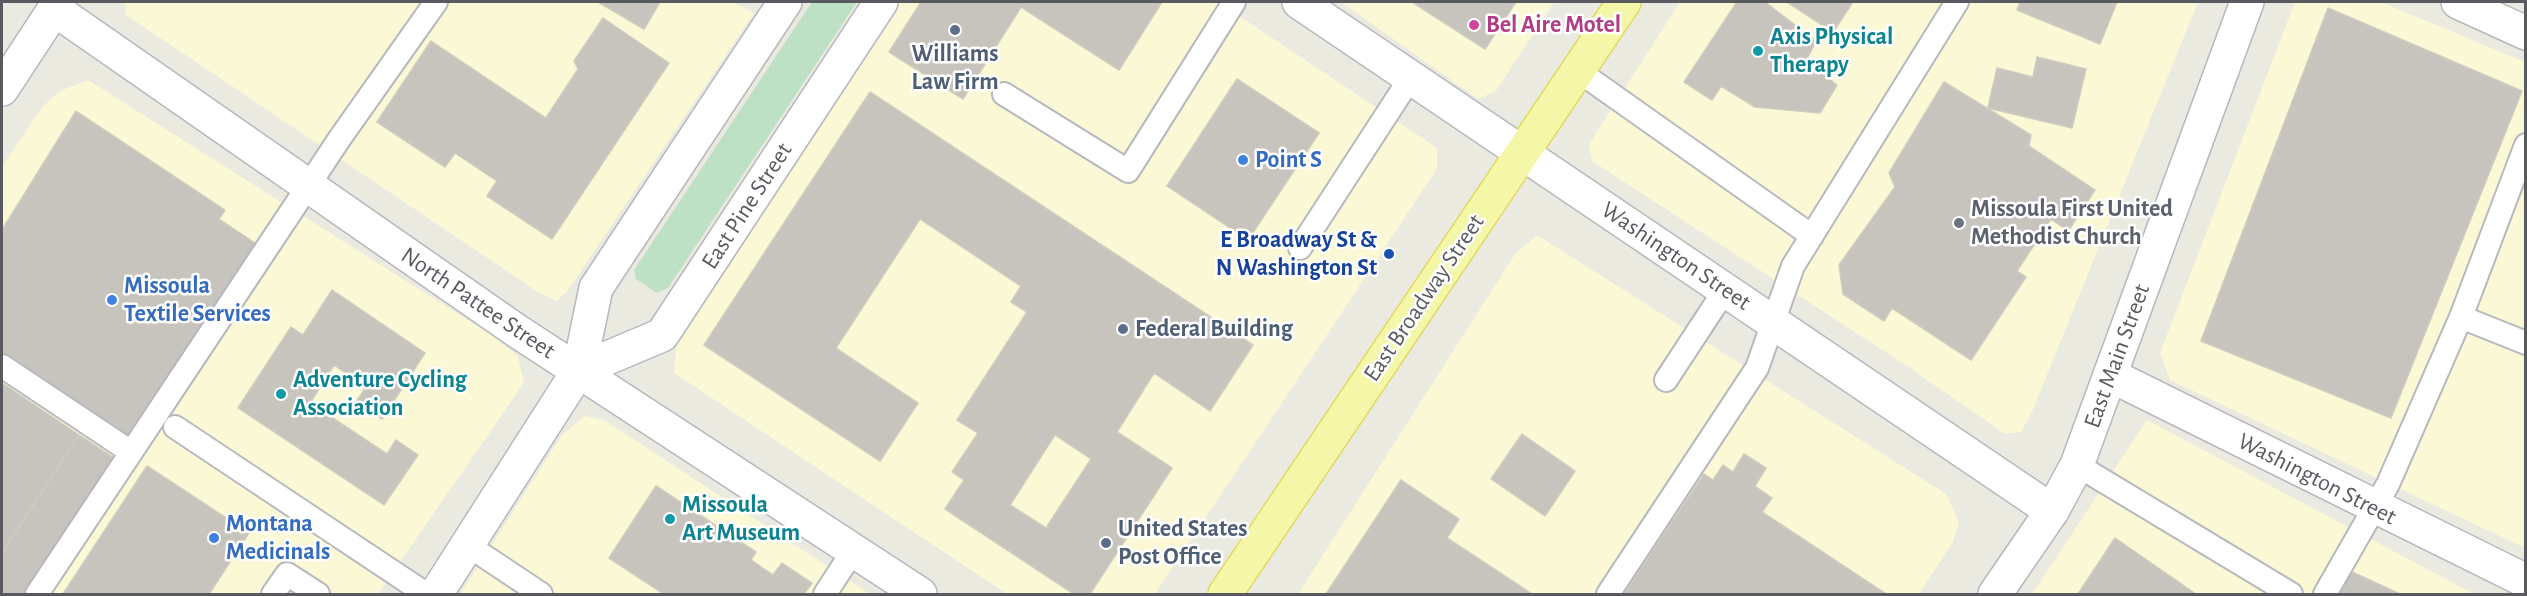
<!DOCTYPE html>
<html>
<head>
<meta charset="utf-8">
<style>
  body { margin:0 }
  #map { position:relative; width:2527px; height:596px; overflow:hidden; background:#eaeae0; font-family:"Alegreya Sans",sans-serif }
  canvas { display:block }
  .frame { position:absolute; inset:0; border:3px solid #595a60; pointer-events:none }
</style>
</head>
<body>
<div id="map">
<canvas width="2527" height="596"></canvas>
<div class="frame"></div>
</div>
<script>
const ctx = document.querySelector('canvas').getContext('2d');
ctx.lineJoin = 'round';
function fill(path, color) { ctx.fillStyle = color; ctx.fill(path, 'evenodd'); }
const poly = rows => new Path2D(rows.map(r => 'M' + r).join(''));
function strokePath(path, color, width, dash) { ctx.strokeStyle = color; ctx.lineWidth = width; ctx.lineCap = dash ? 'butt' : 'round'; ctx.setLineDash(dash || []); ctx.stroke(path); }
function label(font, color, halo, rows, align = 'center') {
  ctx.font = font + ' "Alegreya Sans",sans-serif'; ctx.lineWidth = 5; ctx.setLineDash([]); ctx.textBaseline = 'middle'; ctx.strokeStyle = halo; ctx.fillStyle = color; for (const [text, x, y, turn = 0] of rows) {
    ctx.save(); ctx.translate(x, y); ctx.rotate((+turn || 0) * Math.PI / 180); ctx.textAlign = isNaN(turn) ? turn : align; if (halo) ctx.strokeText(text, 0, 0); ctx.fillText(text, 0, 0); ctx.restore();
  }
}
fill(poly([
  [124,2,733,2,754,13,567,292,556,301,538,292,126,15],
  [898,2,1218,2,1437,148,1437,169,1155,594,1007,594,674,373,676,347],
  [1341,2,1554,2,1496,91,1478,99],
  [1680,2,2198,2,2032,412,2021,432,2005,434,1904,364,1592,161,1589,144],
  [2295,2,2381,2,2525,62,2525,548,2170,380,2160,353],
  [88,80,490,334,518,356,524,383,378,594,2,594,2,167,42,107,60,91],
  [1537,235,1946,494,1959,522,1953,542,1919,594,1298,594,1515,254],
  [585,416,604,420,870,594,460,594,562,435],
  [2147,420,2474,594,2032,594]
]), '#faf8d5');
fill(poly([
  [812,2,857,2,668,288,657,293,636,279,634,270]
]), '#bee0c4');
const building = poly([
  [598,2,660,2,644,29,598,2],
  [921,2,1162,2,1119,70,1021,7,963,99,889,52,921,2],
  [1412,2,1516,2,1485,49,1412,2],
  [1737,2,1765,2,1816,41,1806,61,1837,85,1820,113,1755,107,1721,86,1712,100,1684,82,1737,2],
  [1787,2,1853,2,1833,32,1787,2],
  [2020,2,2117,2,2100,44,2017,10,2020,2],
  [2328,8,2522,91,2391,418,2201,341,2328,8],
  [603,18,669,63,552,239,487,196,497,181,455,153,445,167,377,122,431,41,546,118,578,69,574,61,603,18],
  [2037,57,2086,69,2072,128,1988,108,1997,68,2033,77,2037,57],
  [1237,79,1319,133,1248,240,1167,186,1237,79],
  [1944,82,2031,135,2029,146,2095,190,2068,231,2051,219,2017,271,2026,277,1971,360,1892,308,1884,321,1843,294,1839,265,1895,187,1889,173,1944,82],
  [870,92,1253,345,1210,411,1154,373,1117,432,1172,468,1090,594,1074,594,945,509,964,480,952,472,978,433,957,420,1027,312,1011,302,1021,286,920,219,836,348,918,403,880,461,704,345,870,92],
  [1055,435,1091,459,1046,528,1010,505,1055,435],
  [76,111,225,210,219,219,258,245,128,440,2,354,2,230,76,111],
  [332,290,425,353,382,419,356,402,366,387,334,365,310,403,387,454,396,440,418,455,384,505,238,408,291,327,303,335,332,290],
  [2,383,79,435,2,553,2,383],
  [1522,434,1575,471,1545,516,1491,479,1522,434],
  [79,435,114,458,23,594,2,594,2,553,79,435],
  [1744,454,1766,468,1755,486,1772,498,1762,512,1886,594,1624,594,1704,474,1713,480,1723,465,1733,472,1744,454],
  [147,466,249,533,209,594,63,594,147,466],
  [1401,480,1459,519,1447,538,1532,594,1326,594,1401,480],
  [656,486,756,552,751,560,773,575,782,563,812,583,804,594,664,594,609,558,656,486],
  [2115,538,2196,594,2078,594,2115,538],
  [2350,571,2400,594,2340,594,2350,571]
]);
fill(building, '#c6c4bd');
strokePath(building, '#ceccbf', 1.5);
const lane = poly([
  [1577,70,1812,236],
  [1004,94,1128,171,1234,2],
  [1300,248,1411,77],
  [2461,317,2526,343],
  [2,366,131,452],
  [1666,380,1725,290],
  [175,427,426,594],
  [2077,465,2291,594],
  [466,544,541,594],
  [37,594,340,138,436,2],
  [273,594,287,574,318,594],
  [825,594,853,551],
  [1608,594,1757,368,1793,266,1957,2],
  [2325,594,2388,484,2461,317,2526,145]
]);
const street = poly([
  [1299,2,2052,511],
  [2458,2,2526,33],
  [579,370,662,335,881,2],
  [2110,375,2526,581],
  [436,594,579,370,596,288,785,2]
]);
const secondary = poly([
  [54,9,517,331,920,594],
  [2,89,59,2],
  [1995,594,2052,511,2077,465,2247,2]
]);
const primary = poly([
  [1225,594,1624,2]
]);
strokePath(lane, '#b7b8be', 26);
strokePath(street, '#b7b8be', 36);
strokePath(secondary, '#b6b7be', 36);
strokePath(primary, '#e4d85f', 36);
strokePath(lane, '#fff', 22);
strokePath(street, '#fff', 33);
strokePath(secondary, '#fff', 33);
strokePath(primary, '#f5f7a8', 33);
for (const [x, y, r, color] of [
  [1474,25,6,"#d1479c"],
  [955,30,6,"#5c6f8a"],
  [1758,51,6,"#0f9aa8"],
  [1243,160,6,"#3f7fe0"],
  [1959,223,6,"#6b7280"],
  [1389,254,6,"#1a4fb4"],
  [112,300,6,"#3f7fe0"],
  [1123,329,6,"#5c6f8a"],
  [281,394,6,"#0f9aa8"],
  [670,519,6,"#0f9aa8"],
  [214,538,6,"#3f7fe0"],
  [1106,543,6,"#5c6f8a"]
]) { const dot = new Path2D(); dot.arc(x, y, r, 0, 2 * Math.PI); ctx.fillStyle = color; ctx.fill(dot); strokePath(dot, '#fff', 2); }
label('bold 24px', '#b23c85', '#fff', [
  ["Bel Aire Motel",1486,25]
], 'left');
label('bold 24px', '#0d838f', '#fff', [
  ["Axis Physical",1770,37],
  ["Therapy",1770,65],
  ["Adventure Cycling",293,380],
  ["Association",293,408],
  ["Missoula",682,505],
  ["Art Museum",682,533]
], 'left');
label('bold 24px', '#4e5e75', '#fff', [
  ["Williams",955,54,"center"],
  ["Law Firm",955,82,"center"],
  ["Federal Building",1135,329],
  ["United States",1118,529],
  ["Post Office",1118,557]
], 'left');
label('bold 24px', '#366cbe', '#fff', [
  ["Point S",1255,160],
  ["Missoula",124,286],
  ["Textile Services",124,314],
  ["Montana",226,524],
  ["Medicinals",226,552]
], 'left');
label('24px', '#595a60', '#fff', [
  ["East Pine Street",747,206,-57],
  ["Washington Street",1676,256,34],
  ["East Broadway Street",1424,298,-56],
  ["North Pattee Street",478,303,34],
  ["East Main Street",2117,356,-70],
  ["Washington Street",2317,479,27]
]);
label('bold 24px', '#5b616d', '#fff', [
  ["Missoula First United",1971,209],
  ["Methodist Church",1971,237]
], 'left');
label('bold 24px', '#164399', '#fff', [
  ["E Broadway St &",1377,240],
  ["N Washington St",1377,268]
], 'right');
</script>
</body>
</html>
